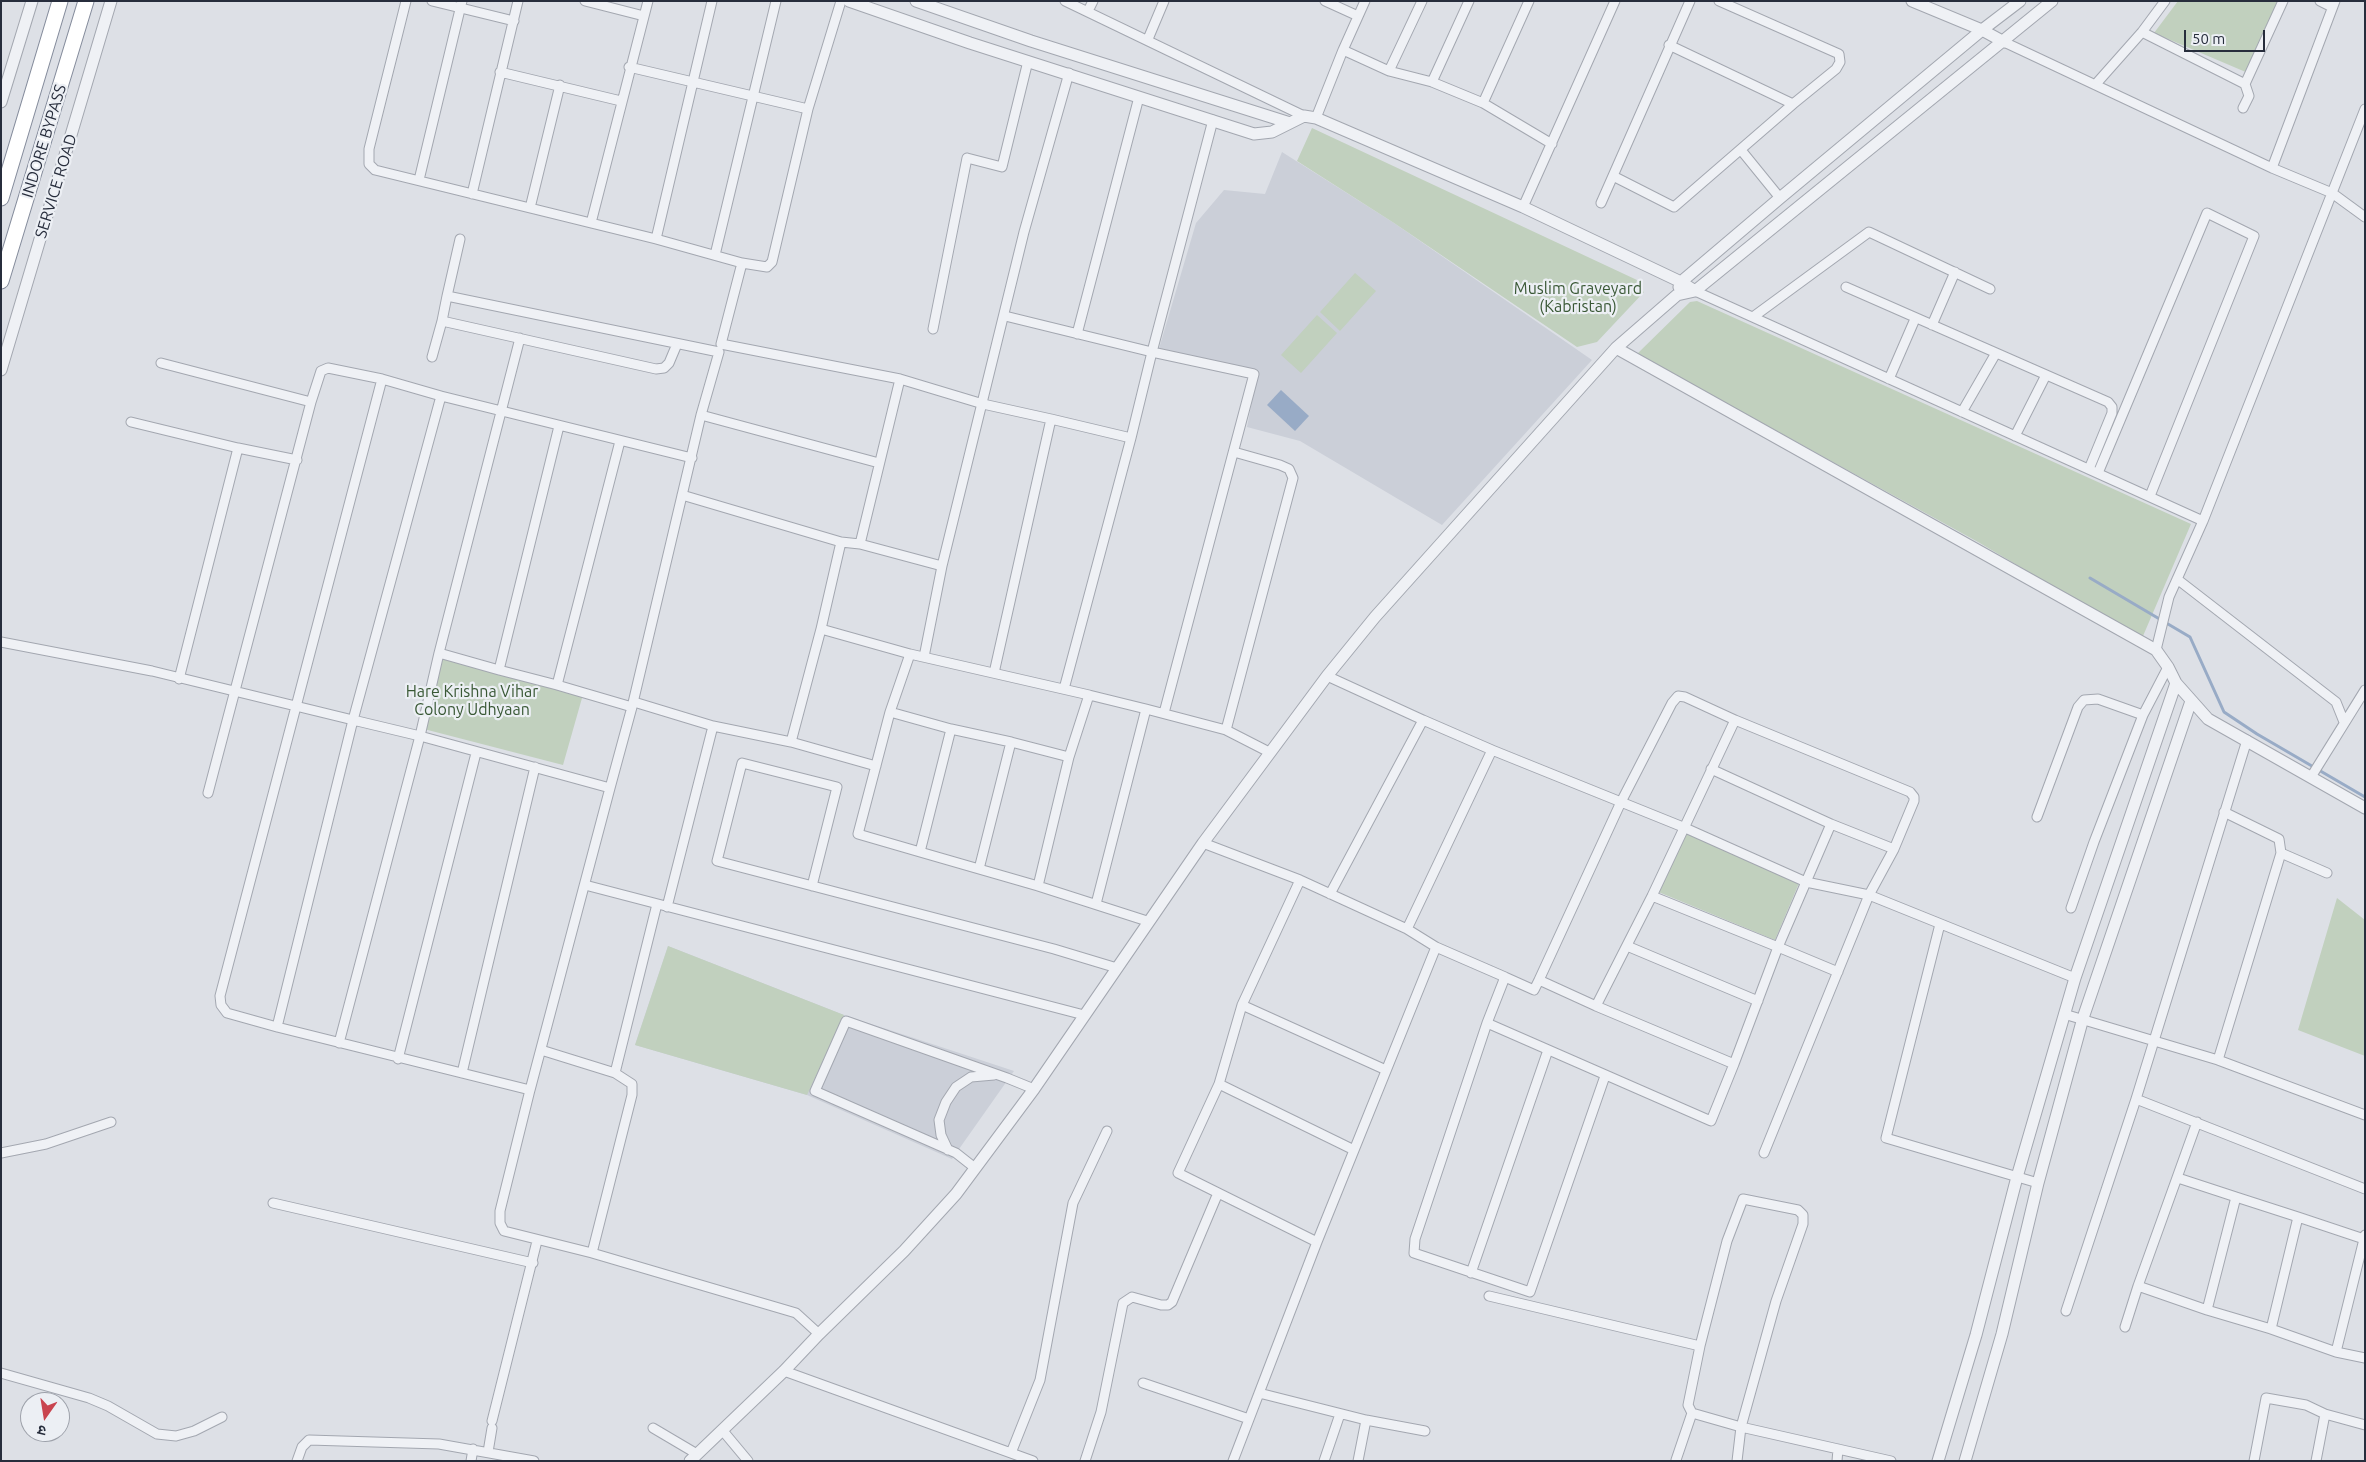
<!DOCTYPE html>
<html>
<head>
<meta charset="utf-8">
<style>
  body { margin:0 }
  #map { position:relative; width:2366px; height:1462px; overflow:hidden; background:#dde0e6; font-family:Ubuntu,"Noto Sans Devanagari",sans-serif }
  canvas { display:block }
  .frame { position:absolute; inset:0; border:2px solid #272d3c; pointer-events:none }
  .north { position:absolute; left:20px; top:1392px; width:50px; height:50px; box-sizing:border-box; background:#eceff4; border:1px solid #9da1aa; border-radius:50%; rotate:193deg; font-size:14px; font-weight:700; line-height:20px; text-align:center; color:#272d3c }
  .north::after { content:''; display:block; margin:auto; width:18px; height:22px; background:#c9444f; clip-path:polygon(50% 0,100% 100%,50% 72%,0 100%) }
  .scale { position:absolute; left:2184px; top:30px; width:81px; height:22px; box-sizing:border-box; border:2px solid #272d3c; border-top:0; padding-left:6px; font-size:15px; line-height:18px; white-space:nowrap; color:#272d3c; -webkit-text-stroke:4px #eceff4; paint-order:stroke }
</style>
</head>
<body>
<div id="map">
<canvas width="2366" height="1462"></canvas>
<div class="frame"></div>
<div class="north">उ</div>
<div class="scale">50 m</div>
</div>
<script>
const ctx = document.querySelector('canvas').getContext('2d');
ctx.lineJoin = 'round';
function fill(path, color) { ctx.fillStyle = color; ctx.fill(path, 'evenodd'); }
const poly = rows => new Path2D(rows.map(r => 'M' + r).join(''));
function strokePath(path, color, width, dash) { ctx.strokeStyle = color; ctx.lineWidth = width; ctx.lineCap = dash ? 'butt' : 'round'; ctx.setLineDash(dash || []); ctx.stroke(path); }
function label(font, color, halo, rows, align = 'center') {
  ctx.font = font + ' Ubuntu,sans-serif'; ctx.lineWidth = 4.5; ctx.setLineDash([]); ctx.textBaseline = 'middle'; ctx.strokeStyle = halo; ctx.fillStyle = color; for (const [text, x, y, turn = 0] of rows) {
    ctx.save(); ctx.translate(x, y); ctx.rotate((+turn || 0) * Math.PI / 180); ctx.textAlign = isNaN(turn) ? turn : align; if (halo) ctx.strokeText(text, 0, 0); ctx.fillText(text, 0, 0); ctx.restore();
  }
}
fill(poly([
  [1282,152,1394,223,1592,360,1442,525,1300,441,1247,427,1257,375,1158,352,1196,223,1224,190,1265,194],
  [668,946,844,1015,1014,1071,952,1159,807,1095,635,1045]
]), '#cbcfd8');
fill(poly([
  [2178,1,2281,1,2248,73,2154,33],
  [1312,128,1637,280,1635,287,1644,292,1597,342,1577,347,1394,223,1297,161],
  [1355,273,1376,291,1340,331,1320,312],
  [1697,301,2191,524,2143,636,2110,620,1978,542,1637,354,1690,302],
  [1317,315,1337,333,1301,373,1281,355],
  [438,652,584,691,563,765,420,728],
  [1686,825,1802,876,1775,940,1656,891],
  [2337,898,2365,920,2365,1056,2298,1030],
  [668,946,844,1015,807,1095,635,1045]
]), '#c1d0be');
fill(poly([
  [1281,390,1309,416,1295,431,1267,405]
]), '#98abc6');
strokePath(poly([
  [2090,578,2190,637,2224,712,2257,734,2365,797]
]), '#98abc6', 3);
const minor = poly([
  [406,1,369,149,369,164,375,170,530,208],
  [432,1,514,21],
  [585,1,644,16],
  [648,1,591,223,656,239],
  [712,1,656,239,742,263,767,267,772,262,808,109,841,1],
  [1065,1,1304,116],
  [1325,1,1358,16],
  [1719,1,1839,54,1840,62,1836,69,1793,104],
  [2320,1,2332,7],
  [1088,11,1093,1],
  [2142,32,2245,84],
  [1148,39,1164,1],
  [2004,42,2272,168,2332,193,2365,217],
  [1343,50,1365,1],
  [629,67,808,109],
  [1389,71,1422,1],
  [500,72,621,101],
  [1432,82,1469,1],
  [560,85,530,208,591,223],
  [2095,85,2142,32,2165,1],
  [1483,103,1529,1],
  [2243,108,2249,96,2245,84,2283,1],
  [1316,118,1343,50,1389,71,1432,82,1483,103,1552,144],
  [1741,150,1780,198],
  [2272,168,2335,1],
  [1613,176,1674,207,1793,104,1669,45],
  [419,180,462,1],
  [472,194,518,1],
  [1601,203,1690,1],
  [1523,207,1615,1],
  [715,255,776,1],
  [742,263,721,344,900,379,860,544,841,542,821,629,910,654],
  [1846,287,2108,402,2112,407,2112,413,2089,469],
  [1695,291,2203,521],
  [447,296,460,239],
  [1005,316,1152,352,1131,438,1064,689],
  [1753,317,1869,232,1990,289],
  [1932,325,1955,272],
  [933,329,967,158,1002,167,1028,61],
  [1077,334,1139,97],
  [432,357,442,321],
  [161,363,311,402],
  [900,379,983,404,1051,419],
  [1889,379,1915,319],
  [1962,412,1996,353],
  [701,415,879,463],
  [131,422,238,448],
  [2015,436,2046,375],
  [2098,473,2207,213,2254,236,2150,496],
  [682,495,841,542],
  [860,544,942,566],
  [2177,579,2336,702,2344,722],
  [1,642,152,671,353,720,277,1027,530,1090,500,1211,500,1223,504,1231,592,1253,796,1313,819,1334],
  [2156,650,2169,597,2203,521,2365,109],
  [439,653,520,338],
  [924,657,942,566,1024,232,1069,73],
  [499,670,557,685],
  [994,673,1051,419,1131,438],
  [1327,676,1423,720],
  [179,679,238,448,297,460],
  [1089,695,1146,709,1096,904],
  [634,702,713,726],
  [632,707,701,415,719,352,447,296,442,321,656,369,664,368,669,363,677,344],
  [1146,709,1226,730,1293,478,1289,469,1280,465,1234,452],
  [890,712,910,654,1089,695,1069,757],
  [1164,713,1254,374,1152,352,1213,120],
  [951,729,1011,742,979,869],
  [1226,730,1269,752],
  [791,742,821,629],
  [1011,742,1069,757,1038,886],
  [1711,769,1831,824,1894,849,1869,895,1764,1153],
  [2311,777,2365,690],
  [610,788,632,707,557,685,620,441],
  [208,793,311,402,321,371,328,368,382,379,441,396],
  [2224,812,2279,839,2281,853],
  [2037,817,2078,707,2084,700,2098,699,2143,715],
  [1203,843,1300,880,1407,929,1492,750,1683,827,1806,882,1831,824],
  [920,852,951,729,890,712,858,834,920,852,1038,886,1147,921],
  [1300,880,1242,1005,1219,1084,1178,1173,1317,1242],
  [585,885,1084,1015],
  [812,886,837,787,742,763,717,861,1054,949,1117,968],
  [1330,894,1423,720,1492,750],
  [1652,896,1778,947,1806,882,1869,895,2075,978],
  [667,907,713,726,791,742,876,766],
  [2071,908,2094,842,2143,715,2168,667],
  [1940,924,1886,1138,2038,1183],
  [1407,929,1436,947],
  [1627,946,1758,1001],
  [1505,977,1534,990,1539,980],
  [1242,1005,1386,1070],
  [1596,1006,1539,980,1621,802,1672,703,1678,696,1685,697,1735,720,1910,792,1914,797,1914,801,1894,849],
  [2064,1014,2218,1060,2365,1115],
  [1487,1023,1711,1121,1734,1064,1596,1006,1652,896,1735,720],
  [277,1027,227,1013,221,1005,220,996,382,379],
  [339,1043,420,736,439,653,499,670,559,426],
  [541,1050,615,1073,632,1084,632,1095,592,1253],
  [398,1059,476,753],
  [2218,1060,2281,853,2327,873],
  [1734,1064,1778,947,1838,972],
  [462,1073,535,767],
  [615,1073,657,904],
  [1219,1084,1354,1150],
  [530,1090,610,788,420,736,353,720,441,396,692,458],
  [2136,1099,2365,1189],
  [948,1150,941,1135,939,1120,946,1102,956,1087,971,1077,994,1075],
  [1,1153,46,1144,111,1122],
  [975,1168,956,1153,815,1091,846,1021,1007,1078,1034,1089],
  [2178,1178,2236,1197],
  [273,1203,533,1263],
  [2298,1217,2364,1239],
  [2365,1235,2336,1352,2365,1358],
  [1471,1273,1548,1050],
  [2138,1286,2197,1122],
  [1489,1296,1700,1346,1688,1405,1692,1413,1741,1427,1891,1461],
  [2207,1310,2271,1329],
  [2066,1311,2136,1099,2247,740],
  [2125,1327,2138,1286,2207,1310,2236,1197,2298,1217,2271,1329,2336,1352],
  [1700,1346,1727,1241,1743,1199,1798,1210,1803,1215,1803,1224,1776,1301,1741,1427,1737,1461],
  [784,1371,1033,1461],
  [1,1373,89,1398,108,1406,157,1434,176,1436,194,1431,222,1417],
  [1143,1383,1249,1419],
  [1259,1393,1366,1420,1425,1431],
  [492,1421,537,1241],
  [653,1428,697,1454],
  [723,1431,748,1461],
  [488,1452,492,1428],
  [1011,1453,1040,1380,1073,1203,1107,1131],
  [1676,1460,1692,1413],
  [297,1461,302,1447,309,1440,439,1444,534,1461],
  [471,1461,473,1449],
  [1085,1461,1101,1412,1123,1303,1132,1297,1161,1305,1168,1305,1172,1302,1218,1193],
  [1233,1461,1317,1242,1436,947,1505,977,1487,1023,1415,1239,1414,1253,1530,1292,1605,1076],
  [1324,1461,1340,1414],
  [1358,1461,1366,1420],
  [1837,1461,1838,1449],
  [2254,1461,2266,1398,2306,1405,2325,1414,2365,1425],
  [2316,1461,2325,1414]
]);
const tertiary = poly([
  [849,1,970,43,1254,134,1272,132,1304,116,1316,118,1523,207,1681,282,1695,291],
  [916,1,1031,41,1290,123],
  [1912,1,1982,30,2004,42],
  [1,102,32,1],
  [1679,287,1681,282,1780,198,1982,30,2020,1],
  [1616,348,2156,650,2168,667,2176,683,2208,719,2365,808],
  [1,370,111,1],
  [690,1461,784,1371,819,1334,904,1251,956,1194,1034,1089,1203,843,1327,676,1375,617,1616,348,1677,295,1695,291,2052,1],
  [1938,1461,1976,1335,2017,1177,2075,978,2176,683],
  [1965,1461,2002,1334,2038,1183,2083,1018,2191,701]
]);
const trunk = poly([
  [1,198,60,1],
  [1,281,86,1]
]);
strokePath(minor, '#a3a7b0', 11);
strokePath(tertiary, '#a3a7b0', 13);
strokePath(trunk, '#858c9c', 17);
strokePath(minor, '#eff1f5', 9);
strokePath(tertiary, '#eff1f5', 11);
strokePath(trunk, '#fff', 15);
label('16px', '#272d3c', '#eceff4', [
  ["INDORE BYPASS",44,141,-73],
  ["SERVICE ROAD",56,186,-73]
]);
label('16px', '#395835', '#eceff4', [
  ["Muslim Graveyard",1578,289],
  ["(Kabristan)",1578,307],
  ["Hare Krishna Vihar",472,692],
  ["Colony Udhyaan",472,710]
]);
</script>
</body>
</html>
